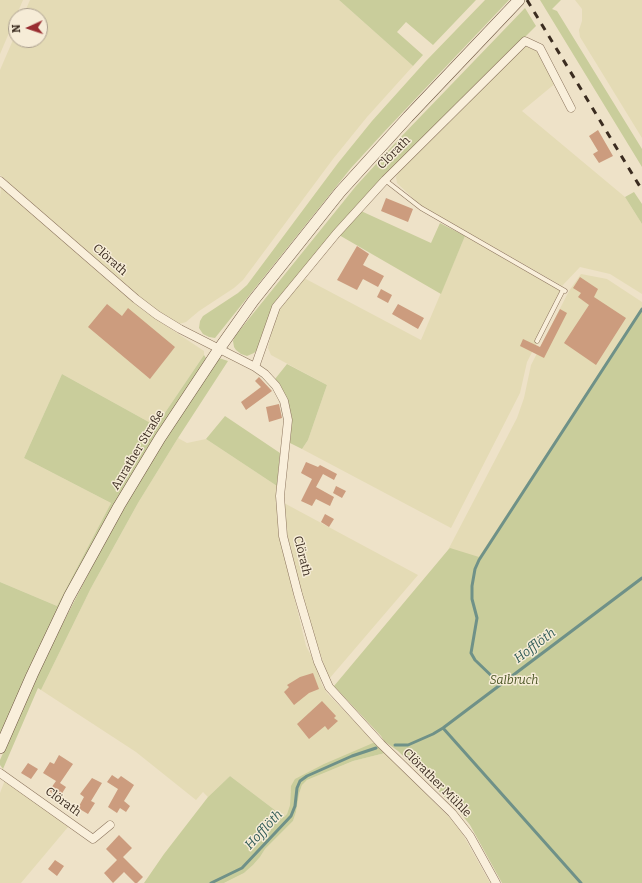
<!DOCTYPE html>
<html>
<head>
<meta charset="utf-8">
<style>
  body { margin:0 }
  #map { position:relative; width:642px; height:883px; overflow:hidden; background:#eee2c8; font-family:Bitter,serif }
  canvas { display:block }
  .north { position:absolute; left:8px; top:8px; width:40px; height:40px; box-sizing:border-box; background:#f6ecd7; border:1px solid #ab9f8e; border-radius:50%; rotate:267deg; font-size:11px; font-weight:700; line-height:16px; text-align:center; color:#3b2c20 }
  .north::after { content:''; display:block; margin:auto; width:14px; height:18px; background:#992d31; clip-path:polygon(50% 0,100% 100%,50% 72%,0 100%) }
</style>
</head>
<body>
<div id="map">
<canvas width="642" height="883"></canvas>
<div class="north">N</div>
</div>
<script>
const ctx = document.querySelector('canvas').getContext('2d');
ctx.lineJoin = 'round';
function fill(path, color) { ctx.fillStyle = color; ctx.fill(path, 'evenodd'); }
const poly = rows => new Path2D(rows.map(r => 'M' + r).join(''));
function strokePath(path, color, width, dash) { ctx.strokeStyle = color; ctx.lineWidth = width; ctx.lineCap = dash ? 'butt' : 'round'; ctx.setLineDash(dash || []); ctx.stroke(path); }
function label(font, color, halo, rows, align = 'center') {
  ctx.font = font + ' Bitter,serif'; ctx.lineWidth = 3; ctx.setLineDash([]); ctx.textBaseline = 'middle'; ctx.strokeStyle = halo; ctx.fillStyle = color; for (const [text, x, y, turn = 0] of rows) {
    ctx.save(); ctx.translate(x, y); ctx.rotate((+turn || 0) * Math.PI / 180); ctx.textAlign = isNaN(turn) ? turn : align; if (halo) ctx.strokeText(text, 0, 0); ctx.fillText(text, 0, 0); ctx.restore();
  }
}
fill(poly([
  [0,0,23,0,0,54],
  [30,0,339,0,413,66,367,117,333,159,243,280,234,288,199,311,186,322,179,324,149,306,0,175,0,70,16,33,16,40,40,40,40,16,23,16],
  [575,0,642,0,642,138,580,37,579,30,582,21,582,9],
  [531,45,536,47,557,82,522,111,625,197,642,224,642,294,610,274,580,267,562,286,420,205,397,183,396,177,399,171,525,46],
  [1,186,105,278,144,311,204,351,204,355,156,426,62,374,24,458,111,503,57,606,0,582,0,198],
  [465,236,561,291,561,296,527,362,520,393,451,528,302,449,308,440,327,385,271,355,268,348,274,320,280,307,304,278,421,340],
  [581,274,607,279,642,302,642,307,478,560,448,550,517,418,524,398,531,365,569,291],
  [178,438,187,443,206,439,277,486,284,555,306,646,315,663,322,685,327,693,375,743,291,786,290,805,287,814,284,817,230,776,208,797,203,792,196,800,136,752,41,690,91,588,138,503],
  [284,503,418,575,329,679,316,642,299,584,287,533],
  [385,753,450,818,462,833,490,883,224,883,244,873,253,865,260,857,265,849,293,821,296,812,299,794,302,785,307,780,353,761],
  [5,780,68,827,21,883,0,883,0,793]
]), '#e4dbb5');
fill(poly([
  [339,0,476,0,433,45,406,22,397,32,423,55,413,66],
  [485,0,509,0,384,132,351,168,215,338,209,337,203,334,199,328,200,321,203,316,238,293,247,285,338,163,372,121,425,62],
  [540,0,561,0,552,9,557,11,642,149,642,167],
  [525,8,536,26,381,181,298,274,258,349,254,353,247,356,241,354,236,350,234,347,233,341,235,336,356,186,397,141],
  [634,192,642,204,642,224,625,197],
  [361,211,431,243,440,223,465,236,441,294,339,235],
  [642,307,642,883,502,883,470,825,458,810,398,751,384,741,381,736,334,686,448,550,450,548,479,557],
  [204,355,206,358,157,434,0,738,0,582,57,606,111,503,24,458,62,374,156,426],
  [219,358,228,361,178,438,138,503,91,588,41,690,38,688,3,769,0,765,0,760,45,658,112,528,165,438],
  [287,364,327,385,308,440,302,449,290,443,292,418,287,398,275,379],
  [225,416,280,453,277,486,206,439],
  [373,743,375,743,385,753,353,761,307,780,302,785,299,794,296,812,293,821,265,849,260,857,253,865,244,873,224,883,144,883,164,854,208,797,230,776,284,817,287,814,290,805,291,786,295,779,324,764]
]), '#c9cd9b');
strokePath(poly([
  [500,684,475,660,471,653,477,618,472,599,472,586,475,569,479,560,642,309],
  [443,728,581,883],
  [395,745,408,745,433,734,443,728,642,578],
  [211,883,242,868,291,816,295,806,297,788,300,781,307,776,352,756,376,748]
]), '#6f9188', 3);
fill(poly([
  [598,130,613,156,599,163,593,154,598,151,589,136],
  [386,198,413,209,408,222,381,211],
  [357,246,369,254,363,265,384,276,378,287,363,279,357,290,337,280],
  [580,277,598,289,594,297,626,318,596,365,564,343,589,305,578,297,581,293,573,288],
  [381,289,392,295,388,303,377,297],
  [107,304,122,316,128,308,175,347,150,379,88,327],
  [398,304,424,318,418,329,392,314],
  [560,309,567,313,544,358,520,346,523,339,540,347],
  [259,377,272,391,246,410,241,402,261,387,255,381],
  [279,404,282,418,269,422,266,407],
  [306,462,318,467,320,465,337,474,334,480,323,474,316,487,334,497,330,506,316,499,312,506,301,501,312,479,301,473],
  [336,486,346,491,342,498,333,493],
  [325,514,334,519,329,527,321,522],
  [313,673,319,689,309,693,294,705,284,692,289,687,287,685,300,677],
  [322,701,336,716,334,718,338,721,328,730,325,726,309,739,297,724],
  [59,755,73,764,60,783,66,787,59,798,49,791,56,781,43,773,50,762,54,764],
  [28,763,38,769,31,779,21,773],
  [112,775,118,779,121,776,134,785,124,801,130,806,126,812,120,808,117,813,108,807,118,789,107,782],
  [92,778,102,783,91,801,95,803,88,814,78,808,84,797,80,794],
  [119,835,132,848,123,857,143,877,137,883,135,883,124,872,113,883,104,873,117,860,106,849],
  [55,860,64,866,57,876,48,869]
]), '#cc9c7e');
const lane = poly([
  [385,180,421,208,565,291],
  [537,341,563,290]
]);
const street = poly([
  [0,181,136,299,157,315,180,329,255,367,265,374,276,386,284,401,288,420,280,496,283,536,298,594,318,662,329,687,381,744,452,813,470,836,496,883],
  [255,367,276,307,336,234,385,180,525,41,540,48,571,108],
  [0,773,93,839,110,825]
]);
const secondary = poly([
  [0,748,32,675,69,597,119,506,160,438,219,349,253,301,340,192,408,117,519,0]
]);
strokePath(lane, '#8b745d', 5);
strokePath(street, '#8b745d', 9);
strokePath(secondary, '#6d5540', 12);
strokePath(lane, '#f9efdb', 4);
strokePath(street, '#f9efdb', 8);
strokePath(secondary, '#f9efdb', 11);
strokePath(poly([
  [527,0,642,190]
]), '#3b2c20', 3, [7, 7]);
label('12px', '#3b2c20', '#f6ecd7', [
  ["Clörath",394,153,-45],
  ["Clörath",110,260,41],
  ["Anrather Straße",138,450,-59],
  ["Clörath",302,556,76],
  ["Clörather Mühle",437,783,45],
  ["Clörath",63,802,36]
]);
label('italic 12px', '#4d5727', '#f6ecd7', [
  ["Salbruch",514,681]
]);
label('italic 13px', '#305b57', '#f6ecd7', [
  ["Hofflöth",535,646,-37],
  ["Hofflöth",264,830,-47]
]);
</script>
</body>
</html>
